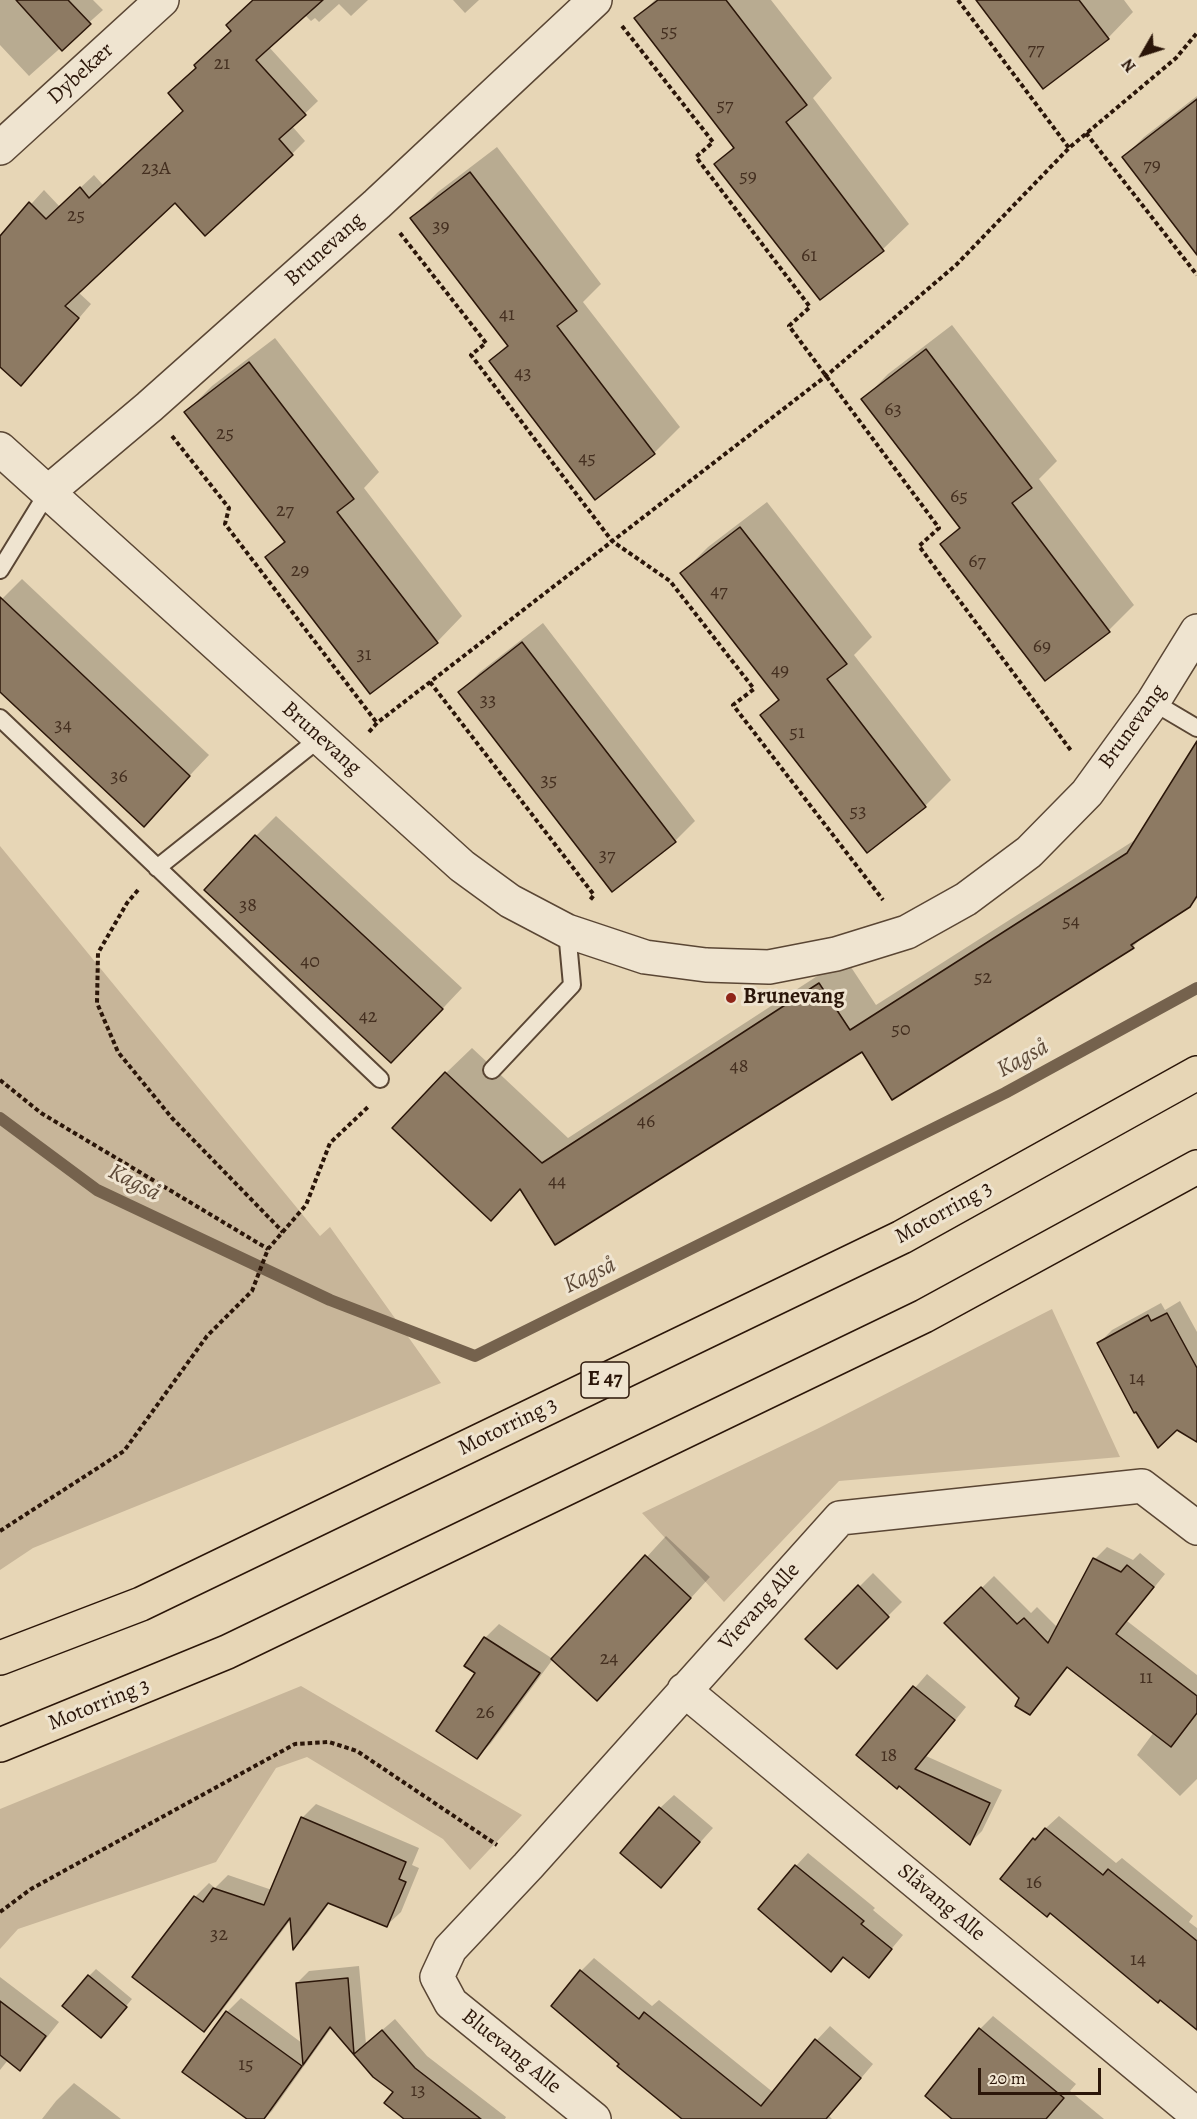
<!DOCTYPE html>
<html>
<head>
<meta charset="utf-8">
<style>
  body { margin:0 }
  #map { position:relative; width:1197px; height:2119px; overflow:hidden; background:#e7d6b6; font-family:Alegreya,serif }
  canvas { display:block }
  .north { position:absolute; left:1113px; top:24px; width:60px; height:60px; -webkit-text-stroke:4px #efe4d0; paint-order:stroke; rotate:231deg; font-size:16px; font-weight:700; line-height:24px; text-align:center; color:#2b1609 }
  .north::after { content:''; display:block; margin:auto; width:21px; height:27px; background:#2b1609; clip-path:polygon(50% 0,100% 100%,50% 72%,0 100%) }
  .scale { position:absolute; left:978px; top:2068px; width:123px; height:27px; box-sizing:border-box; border:3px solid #2b1609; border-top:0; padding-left:8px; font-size:18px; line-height:21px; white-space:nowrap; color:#2b1609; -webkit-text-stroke:4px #efe4d0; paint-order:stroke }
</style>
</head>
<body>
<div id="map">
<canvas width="1197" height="2119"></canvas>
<div class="north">N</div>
<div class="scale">20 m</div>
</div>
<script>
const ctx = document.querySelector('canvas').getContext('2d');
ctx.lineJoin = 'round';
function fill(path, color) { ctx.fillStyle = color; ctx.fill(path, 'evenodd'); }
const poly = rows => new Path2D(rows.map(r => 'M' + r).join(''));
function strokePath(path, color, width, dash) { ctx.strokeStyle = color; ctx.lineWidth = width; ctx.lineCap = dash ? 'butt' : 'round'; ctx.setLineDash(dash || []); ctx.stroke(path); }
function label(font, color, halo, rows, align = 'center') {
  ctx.font = font + ' Alegreya,serif'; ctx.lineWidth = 6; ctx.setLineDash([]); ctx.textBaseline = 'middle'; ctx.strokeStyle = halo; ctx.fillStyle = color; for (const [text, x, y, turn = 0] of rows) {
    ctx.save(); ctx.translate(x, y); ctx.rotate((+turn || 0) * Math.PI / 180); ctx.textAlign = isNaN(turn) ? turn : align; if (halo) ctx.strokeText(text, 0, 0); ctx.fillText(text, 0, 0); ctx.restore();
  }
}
fill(poly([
  [0,846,320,1236,330,1227,441,1383,33,1548,0,1570],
  [1052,1309,1120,1457,839,1481,724,1602,642,1513,817,1429],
  [301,1686,522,1815,470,1870,443,1839,307,1757,276,1768,216,1862,18,1929,0,1949,0,1809]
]), '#c7b599');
fill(poly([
  [0,0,93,0,103,10,29,76,0,45],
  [254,0,368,0,351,16,339,4,319,22,315,18,311,21,305,15,269,47,318,101,292,126,305,141,292,154,175,201,78,292,91,304,34,371,0,365,0,238,44,190,60,207,94,175,103,185,185,110,198,67,233,30],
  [453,0,479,0,465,13],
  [655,0,771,0,832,78,813,98,909,224,883,249,820,298,716,164,734,146,636,18],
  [977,0,1124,0,1133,12,1108,38],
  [1197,96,1197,253,1124,157,1144,137],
  [497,147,601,284,583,302,680,427,654,453,491,361,508,344,412,218,438,192],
  [952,325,1057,461,1039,479,1134,605,1109,630,942,544,960,526,863,400,888,374],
  [275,338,379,472,364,488,462,616,437,642,267,557,285,540,186,412,212,386],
  [767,502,872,637,854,655,951,780,925,806,762,715,779,698,682,573,708,547],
  [22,579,209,755,144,824,0,690,0,601],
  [543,623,695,821,675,841,460,692,480,672],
  [1197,743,1197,898,1189,906,1146,933,1133,947,892,1098,862,1050,521,1189,491,1219,446,1073,472,1048,568,1138,845,958,876,1005,1138,838],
  [276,816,462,988,412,1041,256,836],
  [1180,1301,1197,1332,1197,1437,1099,1343,1112,1330,1161,1303,1165,1310],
  [666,1536,710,1577,617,1679,553,1659],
  [1107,1547,1133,1560,1140,1553,1165,1574,1127,1621,1197,1675,1197,1779,1180,1796,1137,1755,1154,1732,1069,1666,1042,1701,1030,1713,1021,1698,946,1623,994,1576,1031,1613,1037,1607,1058,1628,1095,1559],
  [873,1573,902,1602,837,1667,807,1639],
  [499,1624,553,1659,491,1743,477,1757,478,1673,485,1638],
  [927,1674,966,1707,926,1756,1002,1790,982,1831,970,1843,899,1785,858,1754],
  [674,1795,713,1828,661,1886,660,1808],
  [316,1804,419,1848,412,1865,419,1868,401,1912,387,1925,330,1902,307,1934,294,1946,292,1918,218,2016,204,2030,195,1897,209,1883,215,1888,228,1875,272,1890,302,1818],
  [1059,1816,1116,1863,1122,1858,1193,1916,1189,1922,1197,1928,1197,2028,1034,1839],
  [808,1853,875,1908,873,1910,903,1935,869,1976,845,1956,831,1970,796,1866],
  [594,1958,652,2006,659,2000,774,2093,817,2040,830,2026,873,2064,829,2116,832,2119,685,2119,622,2063,581,1971],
  [359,1966,366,2044,395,2019,427,2056,506,2117,505,2119,407,2119,395,2091,374,2076,332,2027,272,2111,264,2119,250,2119,227,2012,241,1998,302,2043,297,1983,309,1971],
  [96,1969,132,1999,107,2029,89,1976],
  [0,1977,59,2022,33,2055,20,2069,8,2060,0,2070],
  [993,2016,1076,2084,1070,2091,1104,2119,955,2119,927,2096,980,2029],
  [74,2083,121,2119,42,2119,56,2101]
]), '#0003');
strokePath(poly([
  [0,1118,97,1190,330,1300,475,1356,1005,1093,1197,988]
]), '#75624d', 12);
const building = poly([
  [16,0,68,0,91,24,62,51,16,0],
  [253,0,323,0,256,60,306,115,279,139,293,155,205,236,175,203,65,306,79,318,21,386,0,367,0,236,29,202,46,219,80,187,89,198,183,111,168,93,196,68,194,65,231,31,226,25,253,0],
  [658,0,726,0,807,105,786,122,884,251,820,300,714,164,734,148,634,18,658,0],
  [976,0,1079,0,1109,39,1043,89,976,0],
  [1197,99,1197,255,1122,157,1197,99],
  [470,172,577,311,557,326,655,454,595,500,489,361,508,346,410,218,470,172],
  [926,349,1032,488,1012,503,1110,632,1045,681,940,544,960,528,861,399,926,349],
  [249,362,354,499,337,512,438,643,370,694,265,557,285,542,184,412,249,362],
  [740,527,847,664,827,679,926,807,867,853,760,715,779,700,680,573,740,527],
  [0,597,190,776,144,827,0,692,0,597],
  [522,642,676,842,612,892,458,692,522,642],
  [1197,741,1197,896,1190,907,1131,945,1134,948,892,1100,862,1052,555,1245,520,1189,491,1221,392,1128,445,1072,542,1163,819,983,850,1030,1127,853,1197,741],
  [255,835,443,1009,391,1063,204,890,255,835],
  [1167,1313,1197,1368,1197,1442,1177,1430,1158,1448,1136,1412,1134,1413,1097,1343,1148,1315,1151,1321,1167,1313],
  [645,1555,691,1598,597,1701,551,1659,645,1555],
  [1093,1558,1121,1572,1127,1565,1154,1587,1116,1634,1197,1696,1197,1713,1171,1747,1067,1667,1030,1715,1015,1706,1019,1698,944,1623,981,1587,1017,1624,1024,1618,1048,1643,1093,1558],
  [858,1585,889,1617,837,1669,805,1639,858,1585],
  [484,1637,540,1673,477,1759,436,1731,475,1673,464,1666,484,1637],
  [913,1686,955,1720,915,1769,990,1803,970,1845,899,1786,897,1789,856,1755,913,1686],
  [659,1807,700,1842,661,1888,620,1853,659,1807],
  [301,1817,406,1862,399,1879,406,1882,387,1927,328,1903,293,1950,290,1918,204,2032,132,1977,194,1896,203,1902,213,1888,264,1905,301,1817],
  [1045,1828,1103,1875,1108,1869,1197,1941,1197,2030,1160,2000,1158,2003,1050,1913,1047,1917,1000,1879,1033,1838,1035,1840,1045,1828],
  [795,1865,864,1921,861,1924,892,1949,869,1978,843,1957,831,1972,758,1909,795,1865],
  [580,1970,639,2019,644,2012,761,2106,815,2039,861,2078,826,2119,682,2119,617,2066,619,2064,551,2006,580,1970],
  [88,1975,127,2007,101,2038,62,2006,88,1975],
  [348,1978,354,2054,382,2030,415,2068,481,2119,404,2119,384,2103,393,2092,373,2077,330,2027,303,2065,296,1983,348,1978],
  [0,2001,46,2036,20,2071,0,2055,0,2001],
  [226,2011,302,2066,264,2119,247,2119,182,2072,226,2011],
  [979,2028,1064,2098,1046,2119,952,2119,925,2096,979,2028]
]);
fill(building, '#8d7a63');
strokePath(building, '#2b1609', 1.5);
const service = poly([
  [0,570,48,492],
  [1153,702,1197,728],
  [0,718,380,1079],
  [157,868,320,738],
  [492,1070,572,985,567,931]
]);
const minor = poly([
  [0,148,162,0],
  [0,449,462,866,510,901,567,931,645,957,706,965,769,967,836,954,907,932,966,899,1029,852,1087,793,1153,702,1197,631],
  [48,492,149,407,377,204,595,0],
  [684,1690,1197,2115],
  [594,2119,451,2003,437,1977,450,1949,528,1866,840,1518,1142,1486,1197,1528]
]);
const motorway = poly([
  [0,1658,141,1604,902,1237,1197,1073],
  [0,1745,227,1652,924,1316,1197,1167]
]);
strokePath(service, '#5a4634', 20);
strokePath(minor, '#5a4634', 36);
strokePath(motorway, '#2b1609', 36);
strokePath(poly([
  [958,0,1069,148],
  [622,26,713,142,696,157,810,307,789,326,939,528,919,546,1072,752],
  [1086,133,1197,275],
  [400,233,486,343,471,355,612,541,670,581,754,689,733,705,883,900],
  [172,436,229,508,225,524,377,723],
  [430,682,594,895,590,900],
  [369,732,377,723,826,376,956,265,1069,148,1176,58,1197,33],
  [138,890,127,903,98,953,97,1003,118,1052,172,1118,283,1232],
  [0,1080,41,1113,268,1249],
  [0,1531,124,1451,207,1336,252,1291,268,1249,306,1205,330,1143,368,1107],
  [0,1912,31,1889,295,1744,329,1742,357,1751,497,1845]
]), '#2b1609', 4, [4.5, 3]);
strokePath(service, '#efe4d0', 16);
strokePath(minor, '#efe4d0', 33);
strokePath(motorway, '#e7d6b6', 33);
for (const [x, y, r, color] of [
  [731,998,6,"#8f2418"]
]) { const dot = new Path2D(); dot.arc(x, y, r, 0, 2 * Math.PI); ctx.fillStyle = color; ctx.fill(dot); strokePath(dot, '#efe4d0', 2); }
label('20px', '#442f20', null, [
  ["55",669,32],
  ["77",1036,50],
  ["21",222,64],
  ["57",725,106],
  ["79",1152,166],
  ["23A",156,169],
  ["59",748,177],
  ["25",76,216],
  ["39",441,227],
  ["61",809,256],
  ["41",507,315],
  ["43",523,374],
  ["63",893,410],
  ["25",225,434],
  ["45",587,459],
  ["65",959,497],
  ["27",285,511],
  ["67",977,562],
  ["29",300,571],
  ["47",719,592],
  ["69",1042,647],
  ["31",364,655],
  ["49",780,671],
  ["33",488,701],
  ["34",63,726],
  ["51",797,733],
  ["36",119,777],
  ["35",549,781],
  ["53",858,812],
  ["37",607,856],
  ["38",248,906],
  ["54",1071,922],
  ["40",310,962],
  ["52",983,978],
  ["42",368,1017],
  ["50",901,1030],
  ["48",739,1067],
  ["46",646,1122],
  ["44",557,1182],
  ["14",1137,1379],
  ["24",609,1659],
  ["11",1146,1678],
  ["26",485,1713],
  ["18",889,1756],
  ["16",1034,1883],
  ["32",219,1935],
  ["14",1138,1960],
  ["15",246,2065],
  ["13",418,2091]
]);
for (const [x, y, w] of [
  [605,1380,48]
]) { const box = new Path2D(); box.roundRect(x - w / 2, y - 18, w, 36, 4.5); ctx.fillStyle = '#efe4d0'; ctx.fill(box); strokePath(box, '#2b1609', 1.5); }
label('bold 21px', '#2b1609', null, [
  ["E 47",605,1380]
]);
label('22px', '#2b1609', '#efe4d0', [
  ["Dybekær",81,74,-42],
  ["Brunevang",325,250,-42],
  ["Brunevang",1133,727,-54],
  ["Brunevang",321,739,42],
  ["Motorring 3",944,1213,-29],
  ["Motorring 3",508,1427,-26],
  ["Vievang Alle",760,1607,-48],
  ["Motorring 3",99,1705,-22],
  ["Slåvang Alle",941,1903,40],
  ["Bluevang Alle",511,2052,39]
]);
label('bold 22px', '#2b1609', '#efe4d0', [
  ["Brunevang",743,998]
], 'left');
label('italic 24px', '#5d4937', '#efe4d0', [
  ["Kagså",1023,1059,-29],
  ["Kagså",134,1183,27],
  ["Kagså",590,1276,-26]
]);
</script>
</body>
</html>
